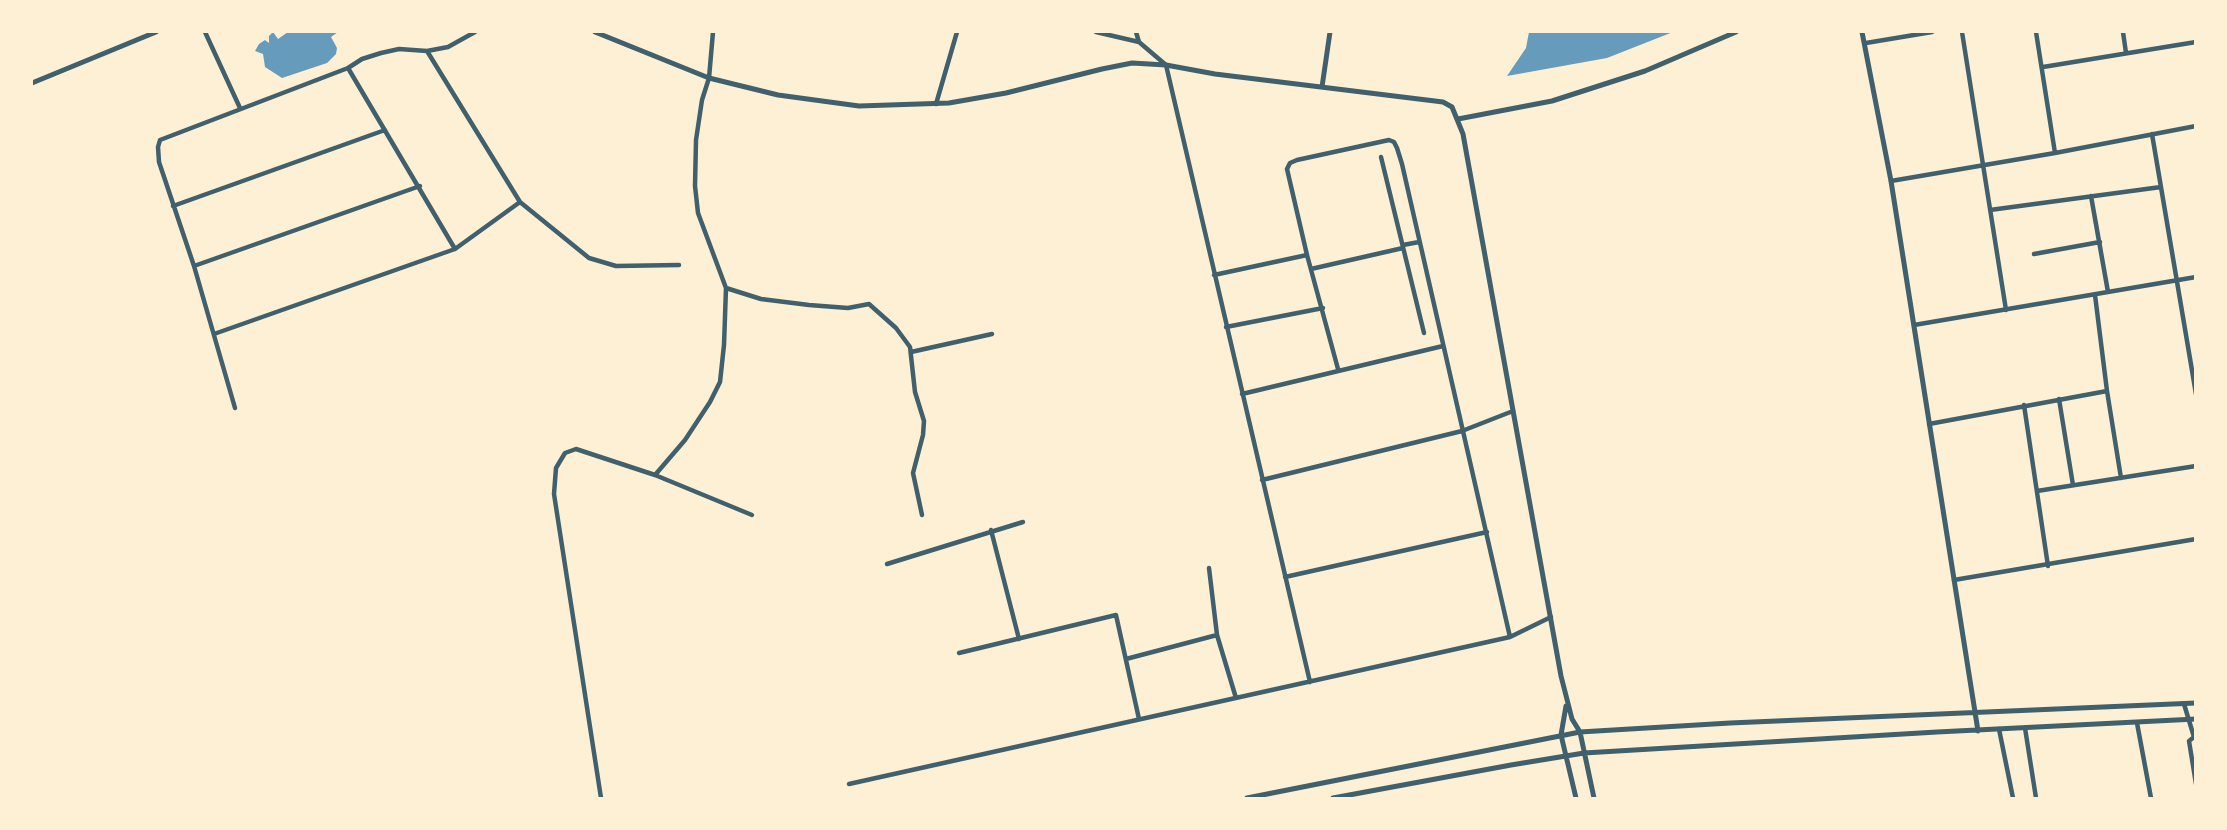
<!DOCTYPE html>
<html>
<head>
<meta charset="utf-8">
<style>
  body { margin:0 }
  #map { position:relative; width:2227px; height:830px; overflow:hidden; background:#fdf0d5; font-family:Inter,sans-serif }
  canvas { display:block }
  .frame { position:absolute; inset:0; border:33px solid #fdf0d5; pointer-events:none }
</style>
</head>
<body>
<div id="map">
<canvas width="2227" height="830"></canvas>
<div class="frame"></div>
</div>
<script>
const ctx = document.querySelector('canvas').getContext('2d');
ctx.lineJoin = 'round';
function fill(path, color) { ctx.fillStyle = color; ctx.fill(path, 'evenodd'); }
const poly = rows => new Path2D(rows.map(r => 'M' + r).join(''));
function strokePath(path, color, width, dash) { ctx.strokeStyle = color; ctx.lineWidth = width; ctx.lineCap = dash ? 'butt' : 'round'; ctx.setLineDash(dash || []); ctx.stroke(path); }
fill(poly([
  [273,32,278,39,288,32,338,32,331,37,337,48,336,54,327,63,282,78,265,67,263,54,255,51,259,44,265,40,269,43,269,36],
  [1529,32,1673,32,1607,58,1507,76,1526,48]
]), '#669bbc');
strokePath(poly([
  [205,32,240,108],
  [1096,32,1139,42],
  [1136,32,1139,42,1166,65,1310,682],
  [1962,32,2006,310],
  [2036,32,2055,153],
  [2123,32,2126,53],
  [1866,43,1932,32],
  [427,51,520,202],
  [2043,67,2196,42],
  [348,68,455,249],
  [936,104,957,32],
  [2152,134,2196,394],
  [1381,157,1424,333],
  [1891,181,2055,153,2196,126],
  [2091,196,2108,292],
  [173,206,385,130],
  [1990,210,2161,187],
  [1403,245,1419,242],
  [2034,254,2100,242],
  [194,266,420,186],
  [1311,269,1403,248],
  [1214,275,1307,255],
  [726,288,761,299,809,305,848,308,869,304,896,328,910,347,915,392,924,421,923,435,913,473,922,515],
  [1914,325,2196,277],
  [1226,327,1323,308],
  [214,334,455,249,520,202,589,258,616,266,679,265],
  [911,352,992,334],
  [1338,369,1307,255,1287,169,1290,163,1297,160,1389,140,1394,142,1397,148,1402,164,1510,637],
  [2107,391,2121,478],
  [1242,394,1443,346],
  [2059,399,2073,485],
  [2024,405,2048,566],
  [235,408,194,266,159,162,158,147,160,140,348,68,362,59,381,53,399,49,427,51,448,47,475,32],
  [1929,424,2107,391,2095,295],
  [655,475,685,440,710,402,720,382,724,345,726,288,698,213,695,186,696,140,702,100,709,78,713,32],
  [1262,480,1462,431,1513,411],
  [2037,491,2196,466],
  [991,530,1019,639],
  [887,564,1023,522],
  [1209,568,1217,635],
  [1285,577,1487,532],
  [1954,580,2196,539],
  [959,653,1116,615,1139,719],
  [1126,659,1217,635,1236,698],
  [2184,704,2194,737,2189,741,2196,784],
  [2137,723,2151,798],
  [2025,728,2036,798],
  [1999,729,2013,798],
  [849,784,1510,637,1551,617],
  [601,798,554,494,556,468,565,453,576,449,655,475,752,515]
]), '#3f606c', 4.5);
strokePath(poly([
  [595,32,709,78,778,95,859,106,949,103,1006,93,1102,69,1132,63,1166,65,1215,74,1443,102,1452,107,1463,134,1561,676,1572,719,1580,732,1594,798],
  [1862,32,1891,181,1978,731],
  [32,83,156,32],
  [1322,87,1330,32],
  [1458,119,1552,101,1645,71,1736,32],
  [1566,706,1561,735,1576,798],
  [1247,798,1580,732,1730,723,2196,703],
  [1333,798,1511,765,1584,753,1937,732,2196,719]
]), '#3f606c', 5);
</script>
</body>
</html>
